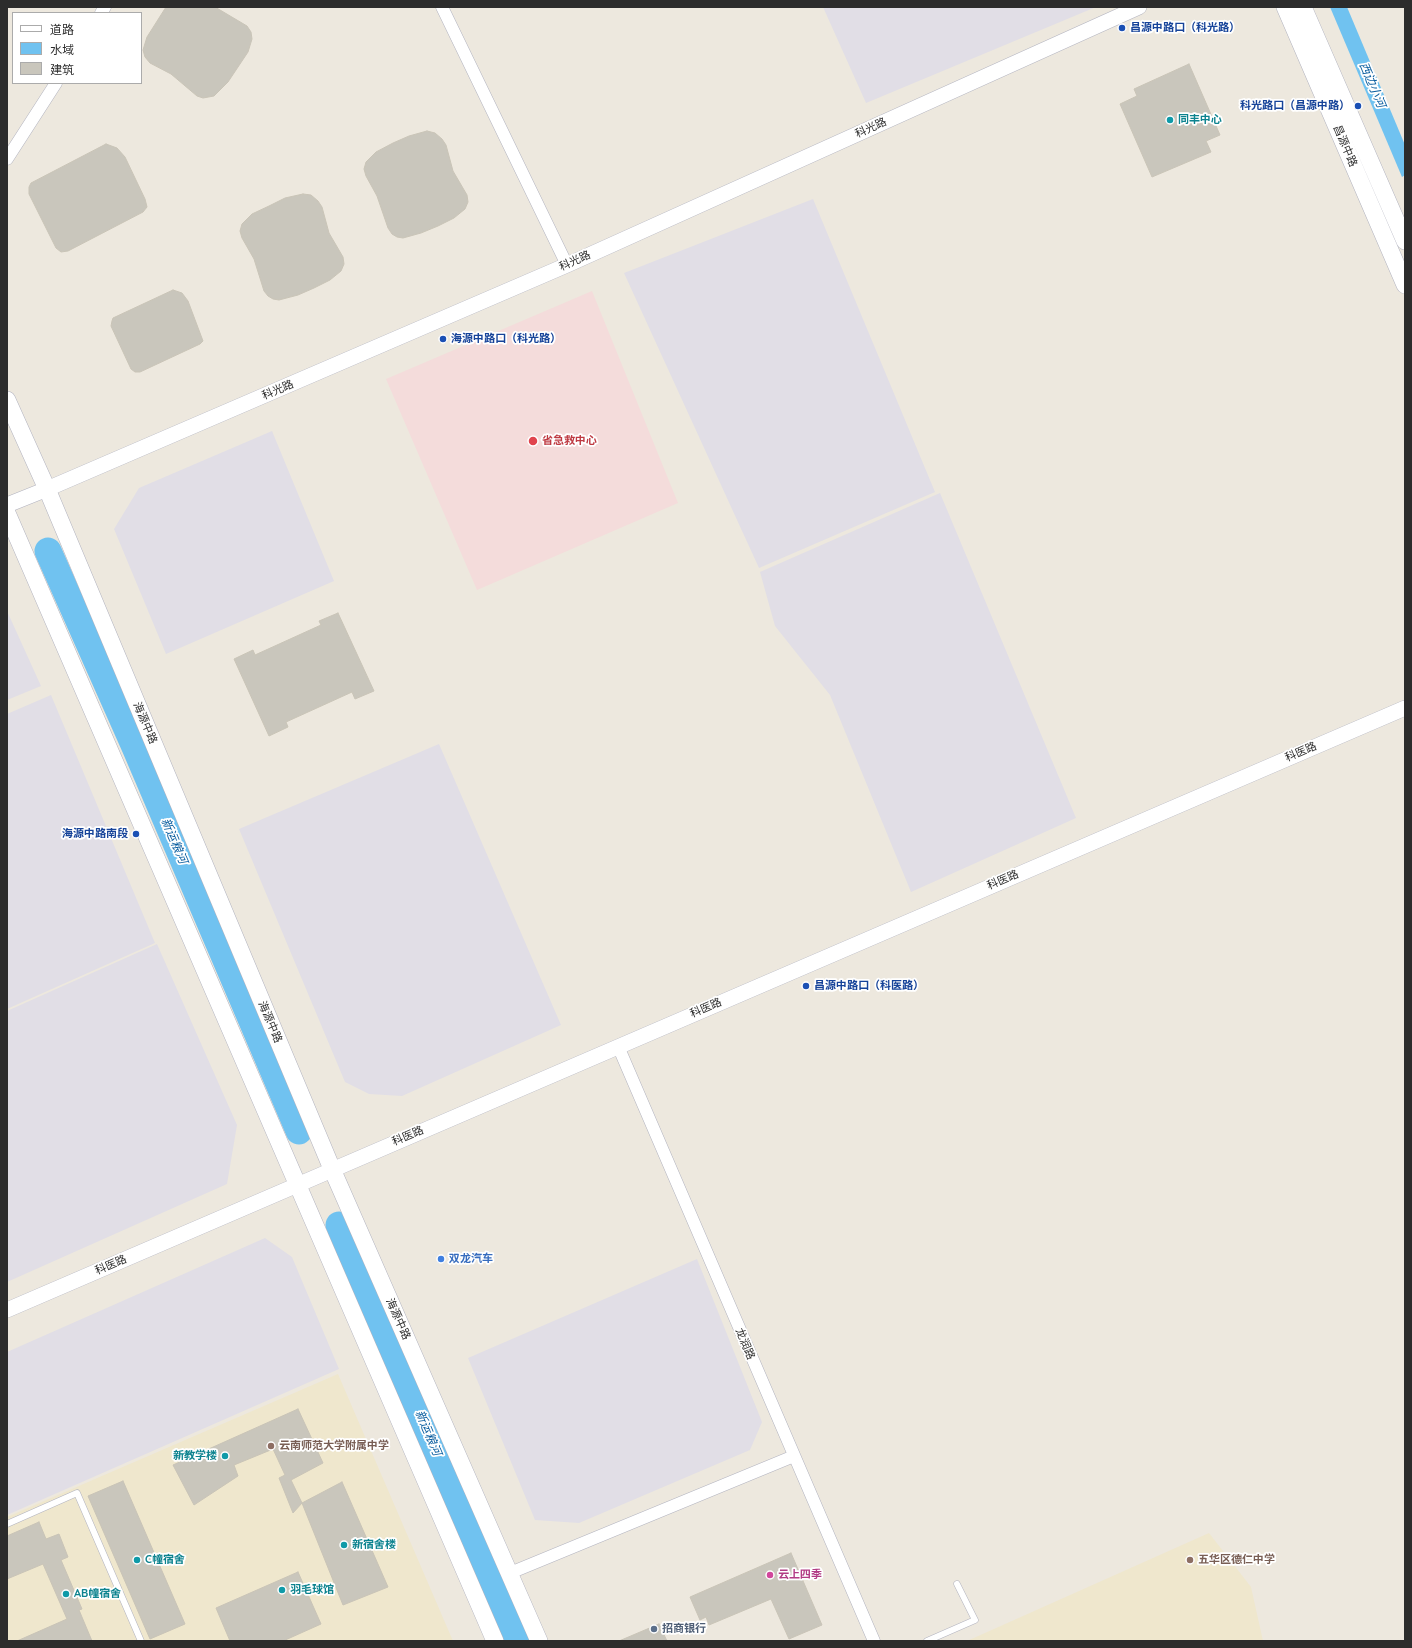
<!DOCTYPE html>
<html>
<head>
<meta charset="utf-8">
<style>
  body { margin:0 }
  #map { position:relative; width:1412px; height:1648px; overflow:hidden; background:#ede8de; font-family:Quicksand,"Noto Sans SC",sans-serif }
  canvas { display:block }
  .frame { position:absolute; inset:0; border:8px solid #2c2c2c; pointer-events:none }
  .legend { position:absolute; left:12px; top:12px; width:130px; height:72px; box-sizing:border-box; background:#fff; border:1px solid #ababab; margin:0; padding:5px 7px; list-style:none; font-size:12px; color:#2c2c2c }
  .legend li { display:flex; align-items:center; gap:8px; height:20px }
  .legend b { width:20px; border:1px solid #ababab }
</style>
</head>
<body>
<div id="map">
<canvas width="1412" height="1648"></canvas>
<div class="frame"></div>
<ul class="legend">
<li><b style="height:5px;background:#fff"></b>道路</li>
<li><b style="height:11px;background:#70c2f0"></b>水域</li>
<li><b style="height:11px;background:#c9c6bc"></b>建筑</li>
</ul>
</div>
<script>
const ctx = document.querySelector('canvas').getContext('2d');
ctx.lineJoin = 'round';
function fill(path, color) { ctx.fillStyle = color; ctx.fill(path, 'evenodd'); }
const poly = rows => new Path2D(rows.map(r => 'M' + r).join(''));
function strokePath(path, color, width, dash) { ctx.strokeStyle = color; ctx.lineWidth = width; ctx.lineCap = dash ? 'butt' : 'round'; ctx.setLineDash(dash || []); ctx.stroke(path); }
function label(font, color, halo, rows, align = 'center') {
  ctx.font = font + ' Quicksand,"Noto Sans SC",sans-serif'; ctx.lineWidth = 3.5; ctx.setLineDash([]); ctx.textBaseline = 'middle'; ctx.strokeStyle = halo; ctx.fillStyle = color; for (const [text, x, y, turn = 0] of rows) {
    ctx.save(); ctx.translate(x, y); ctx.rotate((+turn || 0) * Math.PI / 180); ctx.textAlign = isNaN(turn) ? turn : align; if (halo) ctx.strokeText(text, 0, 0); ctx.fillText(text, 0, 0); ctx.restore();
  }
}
fill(poly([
  [823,7,1096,7,866,103],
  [813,199,935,492,759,568,624,273],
  [272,431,334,581,166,654,114,529,139,488],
  [940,493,1076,818,911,892,830,695,775,626,760,572],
  [7,611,41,686,7,700],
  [51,695,155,943,7,1009,7,714],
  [439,744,561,1025,402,1096,369,1094,345,1082,239,829],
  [157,944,237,1125,227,1184,7,1282,7,1011],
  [265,1238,292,1257,339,1369,7,1515,7,1352],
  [697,1259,762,1422,750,1450,579,1523,535,1520,468,1358]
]), '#e1dee6');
fill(poly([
  [338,1374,453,1641,7,1641,7,1517],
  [1209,1533,1251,1587,1263,1641,967,1641]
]), '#efe7cd');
fill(poly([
  [592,291,678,503,477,590,386,379]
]), '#f4dcdb');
fill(poly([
  [1330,7,1347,7,1405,145,1405,175,1402,177]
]), '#70c2f0');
strokePath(poly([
  [48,551,135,747,299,1131],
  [339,1225,358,1272,517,1641]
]), '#70c2f0', 27);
const building = poly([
  [166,7,215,7,247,26,251,32,252,39,248,52,228,82,214,96,203,98,197,96,171,74,150,63,145,57,143,50,147,37,166,7],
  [1189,64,1220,135,1206,141,1211,152,1152,177,1120,104,1137,96,1134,89,1189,64],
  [427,131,435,133,442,139,446,145,453,171,467,195,468,202,465,209,454,218,438,226,421,233,403,238,397,237,392,234,388,228,377,196,366,176,364,169,366,162,376,152,393,143,409,136,427,131],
  [106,144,117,148,125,157,145,199,147,207,143,212,68,251,61,252,56,248,29,194,29,187,31,183,106,144],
  [303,194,311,195,318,201,322,207,329,233,343,257,344,264,341,271,330,280,314,288,298,295,279,300,273,299,268,296,264,291,254,259,242,238,240,231,242,224,252,214,269,206,285,198,303,194],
  [173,290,182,293,188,301,203,341,200,344,140,372,135,372,131,369,111,326,112,321,113,318,173,290],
  [338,613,374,691,355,699,352,692,286,722,288,727,269,736,234,659,253,650,255,655,321,625,319,621,338,613],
  [298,1409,323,1463,291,1480,302,1503,293,1513,279,1478,285,1475,273,1449,234,1465,238,1476,194,1505,173,1465,298,1409],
  [123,1481,185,1624,150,1639,88,1496,123,1481],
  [342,1482,388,1587,343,1605,302,1503,342,1482],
  [39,1522,46,1539,59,1534,68,1557,61,1560,82,1609,79,1610,92,1641,17,1641,67,1619,43,1564,7,1579,7,1536,39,1522],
  [791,1553,822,1625,789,1639,771,1599,709,1625,706,1617,700,1620,690,1597,791,1553],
  [298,1572,321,1624,283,1641,230,1641,216,1608,298,1572],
  [659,1624,667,1641,619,1641,659,1624]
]);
fill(building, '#c9c6bc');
strokePath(building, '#c9c4b7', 1);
const service = poly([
  [7,1524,77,1493,141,1641],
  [927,1641,975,1620,957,1584]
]);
const minor = poly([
  [442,7,567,265],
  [101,13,105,7],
  [7,159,56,83],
  [618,1046,874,1641],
  [510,1573,794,1456]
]);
const tertiary = poly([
  [7,505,47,489,567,265,1139,7],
  [7,1310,1405,708]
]);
const secondary = poly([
  [1285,7,1405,285],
  [1303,7,1405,241],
  [7,400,47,489,332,1169,539,1641],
  [7,513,495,1641]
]);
strokePath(service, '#b2b3bf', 7);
strokePath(minor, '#b2b3bf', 13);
strokePath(tertiary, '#b2b3bf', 16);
strokePath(secondary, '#b2b3bf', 18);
strokePath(service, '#fff', 6);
strokePath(minor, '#fff', 12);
strokePath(tertiary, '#fff', 15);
strokePath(secondary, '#fff', 17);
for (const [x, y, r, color] of [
  [1122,28,4,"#1a4fb4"],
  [1358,106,4,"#1a4fb4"],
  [1170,120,4,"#0f9aa8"],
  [443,339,4,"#1a4fb4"],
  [533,441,5,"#e0444e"],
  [136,834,4,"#1a4fb4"],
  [806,986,4,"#1a4fb4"],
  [441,1259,4,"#3f7fe0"],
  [271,1446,4,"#8d6e63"],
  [225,1456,4,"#0f9aa8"],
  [344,1545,4,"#0f9aa8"],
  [137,1560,4,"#0f9aa8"],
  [1190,1560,4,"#8d6e63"],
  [770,1575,4,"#d1479c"],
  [282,1590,4,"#0f9aa8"],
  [66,1594,4,"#0f9aa8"],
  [654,1629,4,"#5c6f8a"]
]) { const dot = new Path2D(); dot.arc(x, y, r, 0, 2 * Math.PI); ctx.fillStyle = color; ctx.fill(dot); strokePath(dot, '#fff', 1.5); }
label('bold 11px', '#164399', '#fff', [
  ["昌源中路口（科光路）",1130,28],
  ["科光路口（昌源中路）",1350,106,"right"],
  ["海源中路口（科光路）",451,339],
  ["海源中路南段",128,834,"right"],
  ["昌源中路口（科医路）",814,986]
], 'left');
label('bold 11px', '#0d838f', '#fff', [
  ["同丰中心",1178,120],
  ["新教学楼",217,1456,"right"],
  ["新宿舍楼",352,1545],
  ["C幢宿舍",145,1560],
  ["羽毛球馆",290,1590],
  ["AB幢宿舍",74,1594]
], 'left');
label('11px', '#2c2c2c', '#fff', [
  ["科光路",871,128,-24],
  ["昌源中路",1345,146,67],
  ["科光路",575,261,-24],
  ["科光路",278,390,-23],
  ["海源中路",145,723,67],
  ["科医路",1301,752,-23],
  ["科医路",1003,880,-23],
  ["科医路",706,1008,-23],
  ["海源中路",270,1022,67],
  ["科医路",408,1136,-23],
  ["科医路",111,1265,-23],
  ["海源中路",398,1319,66],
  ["龙润路",745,1344,67]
]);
label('bold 11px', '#be3a42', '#fff', [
  ["省急救中心",542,441]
], 'left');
label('bold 11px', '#366cbe', '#fff', [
  ["双龙汽车",449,1259]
], 'left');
label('bold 11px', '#785e54', '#fff', [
  ["云南师范大学附属中学",279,1446],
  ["五华区德仁中学",1198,1560]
], 'left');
label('bold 11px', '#b23c85', '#fff', [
  ["云上四季",778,1575]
], 'left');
label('bold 11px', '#4e5e75', '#fff', [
  ["招商银行",662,1629]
], 'left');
label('italic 12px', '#0c5fa0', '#fff', [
  ["西边小河",1372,85,67],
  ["新运粮河",174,841,67],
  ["新运粮河",428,1433,67]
]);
</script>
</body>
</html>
